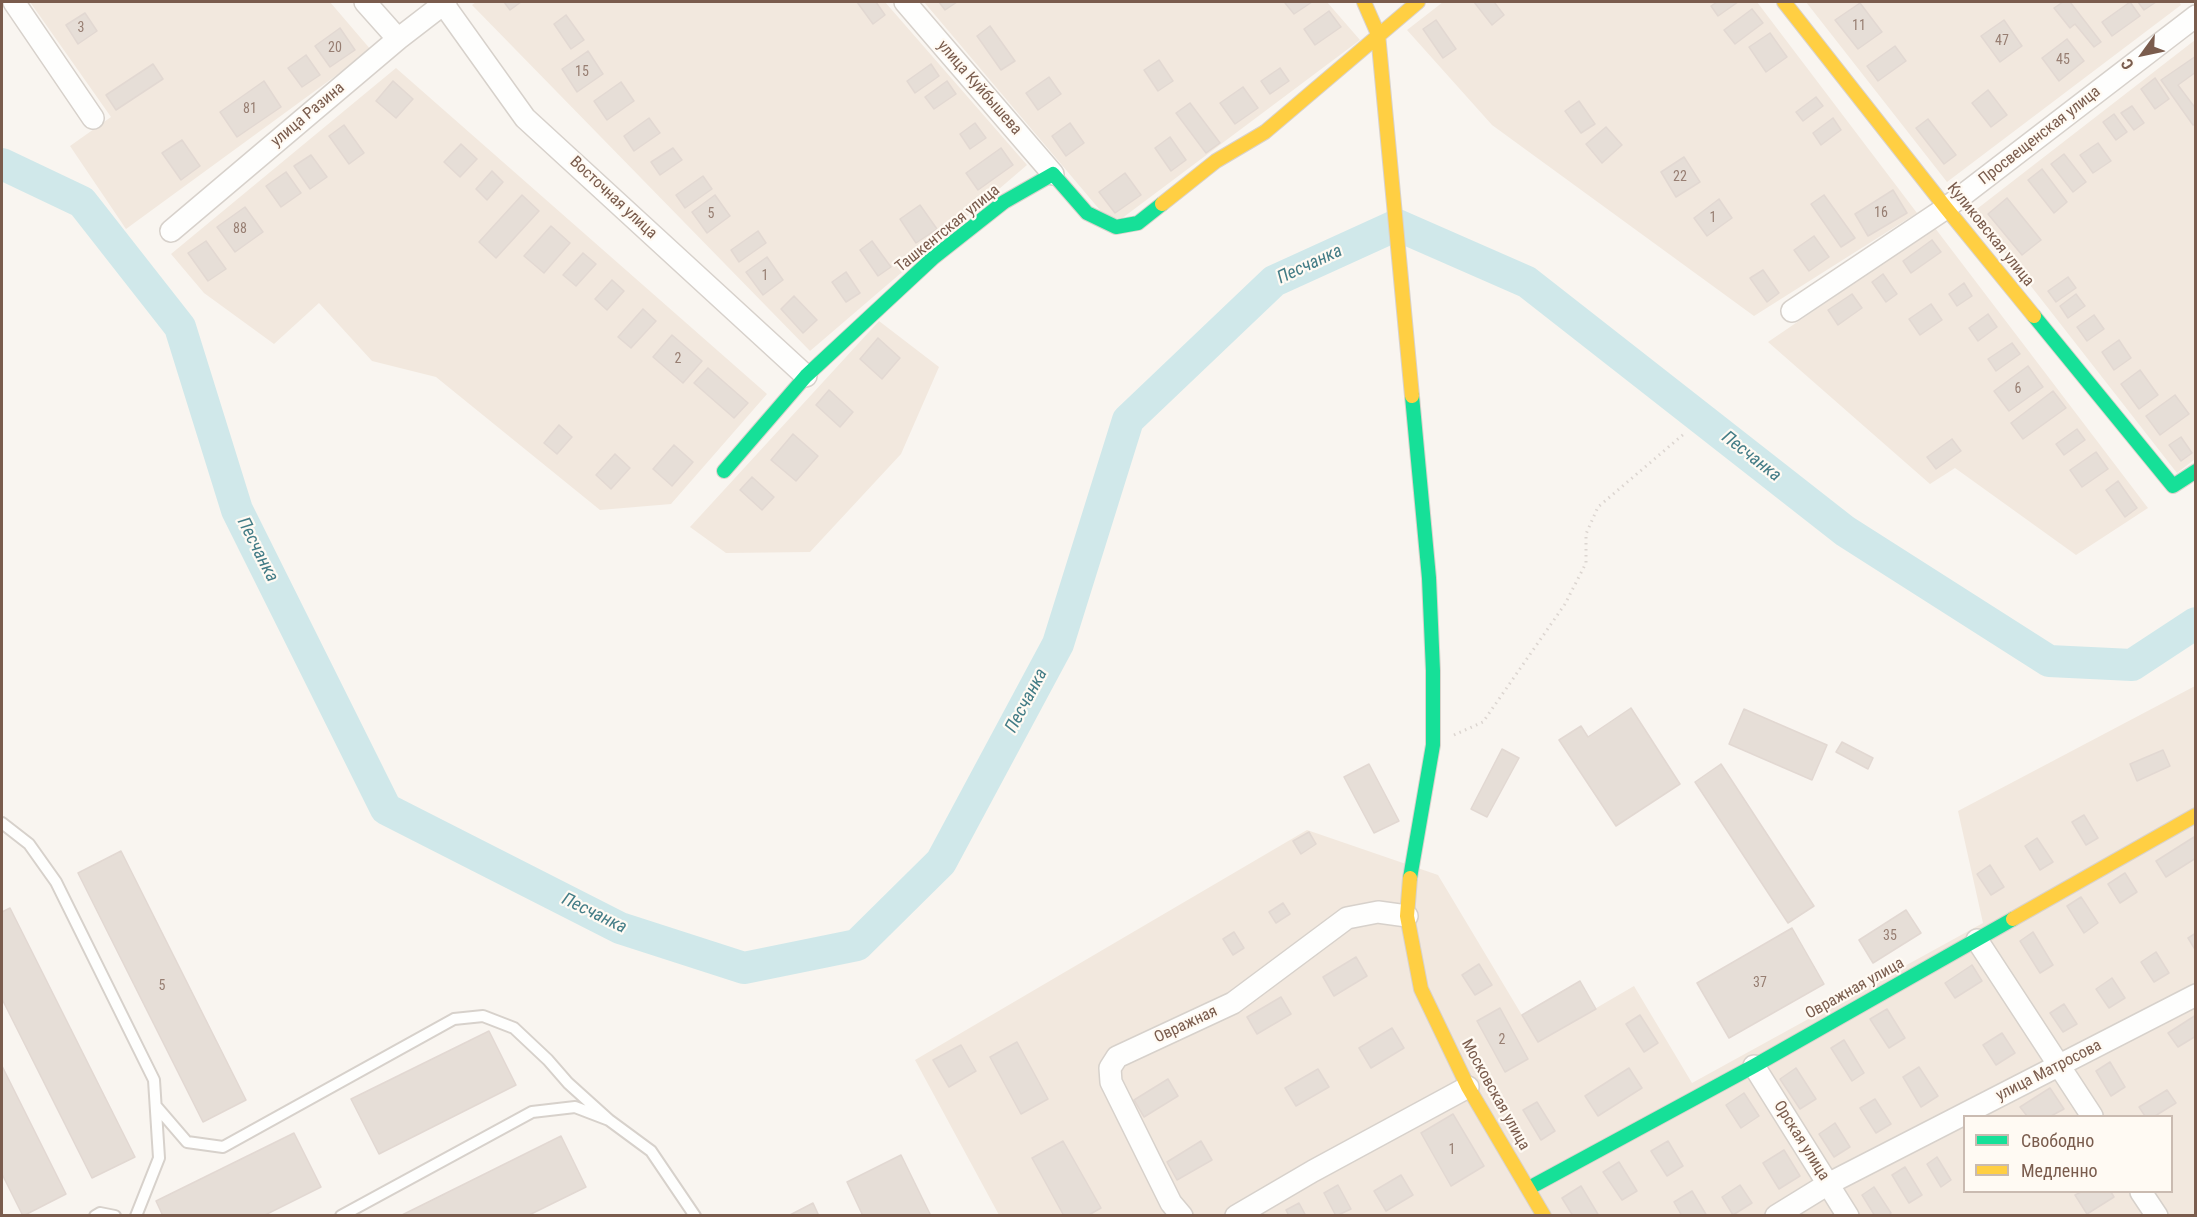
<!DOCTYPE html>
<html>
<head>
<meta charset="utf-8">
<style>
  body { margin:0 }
  #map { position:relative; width:2197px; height:1217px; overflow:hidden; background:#f9f5f0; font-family:"Roboto Condensed",sans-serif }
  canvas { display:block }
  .frame { position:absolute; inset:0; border:3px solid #7a5c4d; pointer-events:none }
  .legend { position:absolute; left:1963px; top:1115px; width:210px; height:78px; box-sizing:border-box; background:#fffaf3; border:2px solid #cabbb1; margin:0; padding:8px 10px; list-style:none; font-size:18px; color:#7a5c4d }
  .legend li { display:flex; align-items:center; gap:12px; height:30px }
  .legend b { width:30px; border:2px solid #cabbb1 }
  .north { position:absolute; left:2113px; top:24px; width:60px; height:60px; -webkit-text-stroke:4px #fffaf3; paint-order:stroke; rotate:237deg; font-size:16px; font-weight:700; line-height:24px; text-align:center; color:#7a5c4d }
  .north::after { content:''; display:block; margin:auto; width:21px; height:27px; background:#7a5c4d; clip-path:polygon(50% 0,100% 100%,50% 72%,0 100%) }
</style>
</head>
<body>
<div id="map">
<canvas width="2197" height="1217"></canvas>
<div class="frame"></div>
<ul class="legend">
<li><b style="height:8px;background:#16e098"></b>Свободно</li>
<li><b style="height:8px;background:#ffcf43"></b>Медленно</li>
</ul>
<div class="north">С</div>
</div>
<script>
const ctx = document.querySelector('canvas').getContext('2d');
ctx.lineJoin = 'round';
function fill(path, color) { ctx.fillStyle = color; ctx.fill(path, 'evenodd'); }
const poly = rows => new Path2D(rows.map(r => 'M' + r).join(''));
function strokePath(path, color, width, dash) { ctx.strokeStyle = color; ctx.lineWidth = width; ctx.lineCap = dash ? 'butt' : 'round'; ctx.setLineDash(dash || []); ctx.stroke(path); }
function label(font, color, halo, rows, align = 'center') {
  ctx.font = font + ' "Roboto Condensed",sans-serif'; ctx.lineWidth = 4.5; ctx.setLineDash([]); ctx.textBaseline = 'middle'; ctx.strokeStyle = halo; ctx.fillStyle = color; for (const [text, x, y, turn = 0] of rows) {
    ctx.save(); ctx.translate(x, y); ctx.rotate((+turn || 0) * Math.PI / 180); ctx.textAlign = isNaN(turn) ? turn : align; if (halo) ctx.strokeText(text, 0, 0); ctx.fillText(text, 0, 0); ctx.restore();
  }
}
fill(poly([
  [30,2,330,2,371,50,126,229,70,146,111,117],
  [476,2,885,2,1027,165,810,351,472,5],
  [924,2,1327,2,1360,40,1121,219,1105,216],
  [1443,2,1757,2,1917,213,1754,316,1492,125,1407,30],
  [1806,2,2179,2,2181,5,1947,182],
  [2195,40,2195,459,2177,473,1973,212],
  [396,68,767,394,671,504,600,510,436,377,372,361,319,303,274,344,204,293,171,254],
  [1935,228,2148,508,2076,555,1955,468,1930,484,1768,342],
  [879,321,939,367,901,454,810,552,726,553,690,527],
  [2195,686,2195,1215,999,1215,915,1060,1307,830,1438,875,1538,1042,1634,986,1692,1083,1983,923,1958,811],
  [1964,1116,2172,1116,2172,1192,1964,1192]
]), '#f2e8de');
strokePath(poly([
  [2,164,82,202,180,327,237,510,386,809,620,928,744,968,857,945,941,862,1058,644,1128,420,1274,281,1397,225,1527,282,1845,531,2049,661,2132,665,2196,623]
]), '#d0e8ea', 32);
const building = poly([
  [504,2,521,2,510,10,504,2],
  [857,2,876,2,885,15,873,24,857,2],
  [939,2,957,2,945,10,939,2],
  [1287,2,1312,2,1294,14,1285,3,1287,2],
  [1474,2,1494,2,1504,15,1492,25,1474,2],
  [1717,2,1738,2,1718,16,1711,6,1717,2],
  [2063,2,2070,2,2101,42,2094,47,2075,24,2070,28,2054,8,2063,2],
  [2130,2,2140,16,2112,36,2102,22,2130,2],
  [2138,2,2156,2,2144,10,2138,2],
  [1860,3,1882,32,1858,49,1835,20,1860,3],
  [1752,9,1763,23,1735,44,1724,30,1752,9],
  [1329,11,1341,27,1315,45,1304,29,1329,11],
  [85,13,97,31,78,44,66,25,85,13],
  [566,15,584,40,571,49,554,24,566,15],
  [1436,20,1456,49,1443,58,1423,29,1436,20],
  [2004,20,2022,46,2000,62,1981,36,2004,20],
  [990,26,1015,61,1001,70,977,36,990,26],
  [340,28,355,50,330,67,315,46,340,28],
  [1770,33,1787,57,1766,72,1749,47,1770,33],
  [2067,39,2084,61,2059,81,2042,58,2067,39],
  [1895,46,1906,61,1878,81,1867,66,1895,46],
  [588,51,603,74,577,92,562,69,588,51],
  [306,55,320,75,302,87,288,68,306,55],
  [2196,56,2196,72,2178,85,2196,109,2196,124,2193,125,2161,80,2196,56],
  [1159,60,1173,81,1158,91,1144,70,1159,60],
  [153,64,163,79,116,110,106,95,153,64],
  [931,64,939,76,915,93,907,81,931,64],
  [1280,68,1289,81,1270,94,1261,81,1280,68],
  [1049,77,1061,94,1038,110,1026,93,1049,77],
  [2155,78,2169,99,2155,109,2141,89,2155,78],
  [264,81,281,107,237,137,220,112,264,81],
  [393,81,413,99,396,118,376,101,393,81],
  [947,81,956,94,934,109,925,97,947,81],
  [621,82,634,101,607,120,594,101,621,82],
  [1243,87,1258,108,1235,124,1220,103,1243,87],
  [1988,90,2007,115,1991,127,1972,103,1988,90],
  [1816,97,1823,106,1803,121,1796,112,1816,97],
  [1579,101,1595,124,1581,133,1565,111,1579,101],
  [1190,103,1220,143,1206,153,1176,113,1190,103],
  [2132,106,2144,123,2134,130,2121,113,2132,106],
  [2114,114,2127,132,2116,140,2103,122,2114,114],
  [649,118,660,133,634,151,624,136,649,118],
  [1833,118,1841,130,1821,145,1813,133,1833,118],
  [1928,119,1956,155,1944,164,1916,128,1928,119],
  [975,123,986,138,970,149,960,134,975,123],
  [1070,123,1084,143,1066,156,1052,136,1070,123],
  [344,125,364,153,349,164,329,136,344,125],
  [1606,127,1622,145,1602,163,1586,144,1606,127],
  [1170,137,1186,160,1171,171,1155,148,1170,137],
  [182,140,200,166,181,180,162,153,182,140],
  [2098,143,2111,161,2093,173,2080,155,2098,143],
  [461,144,477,159,460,177,444,162,461,144],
  [673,148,682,160,660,175,651,162,673,148],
  [1001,148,1013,165,978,190,966,173,1001,148],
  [2064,154,2086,182,2073,192,2051,164,2064,154],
  [311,155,327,177,310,189,294,166,311,155],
  [1684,157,1700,182,1676,197,1661,172,1684,157],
  [2042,169,2067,202,2054,213,2028,180,2042,169],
  [492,171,503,182,487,200,476,189,492,171],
  [286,172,301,193,281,207,266,186,286,172],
  [1125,173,1141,195,1115,213,1099,192,1125,173],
  [703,176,712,189,685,208,676,195,703,176],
  [1893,190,1907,213,1868,236,1855,214,1893,190],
  [522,195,539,211,496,258,479,242,522,195],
  [715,195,730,216,707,233,692,212,715,195],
  [1824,195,1855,238,1841,247,1811,204,1824,195],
  [2007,198,2041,240,2022,255,1988,214,2007,198],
  [1719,199,1732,218,1707,236,1694,218,1719,199],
  [920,205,937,229,916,243,900,219,920,205],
  [245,207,263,232,235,252,217,227,245,207],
  [551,226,570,243,544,273,524,256,551,226],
  [758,231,766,243,739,262,731,250,758,231],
  [1814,236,1829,257,1809,271,1794,250,1814,236],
  [1932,240,1941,252,1911,273,1903,261,1932,240],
  [206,241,226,269,208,281,188,253,206,241],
  [872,241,891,267,878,276,860,250,872,241],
  [583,253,596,264,576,286,563,275,583,253],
  [767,257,783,280,763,295,746,272,767,257],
  [1763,270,1779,293,1767,302,1750,278,1763,270],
  [846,272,860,293,846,302,832,282,846,272],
  [1883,274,1897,294,1886,302,1872,282,1883,274],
  [2068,277,2076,288,2056,302,2048,291,2068,277],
  [612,280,624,291,607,310,595,299,612,280],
  [1964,283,1972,296,1957,306,1949,294,1964,283],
  [1852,294,1862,308,1838,325,1828,310,1852,294],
  [2076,294,2085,306,2068,318,2060,306,2076,294],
  [794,296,817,320,803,333,781,309,794,296],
  [1931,304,1942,320,1920,335,1909,319,1931,304],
  [643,309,656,321,631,348,618,337,643,309],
  [1988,314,1997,327,1978,341,1969,328,1988,314],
  [2094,315,2104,329,2087,341,2077,327,2094,315],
  [672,335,702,361,683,383,653,357,672,335],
  [878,338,900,358,882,379,860,359,878,338],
  [2119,340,2131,358,2114,370,2102,352,2119,340],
  [2012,343,2020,354,1996,371,1988,359,2012,343],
  [2028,366,2043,387,2009,411,1994,391,2028,366],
  [708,368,748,403,734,418,694,383,708,368],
  [2140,370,2158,395,2139,409,2121,384,2140,370],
  [829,390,853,412,840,427,816,405,829,390],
  [2053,391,2066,408,2023,439,2011,423,2053,391],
  [2175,395,2189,414,2160,435,2146,416,2175,395],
  [559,425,572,437,557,454,544,443,559,425],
  [2077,429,2085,440,2064,455,2056,444,2077,429],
  [793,434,818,456,796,481,771,460,793,434],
  [2181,437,2192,453,2181,461,2169,445,2181,437],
  [1952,439,1961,451,1936,469,1927,457,1952,439],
  [674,445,693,462,672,486,653,469,674,445],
  [2096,452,2108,469,2082,487,2070,470,2096,452],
  [615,454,630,468,611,489,596,475,615,454],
  [752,477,774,497,762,510,740,490,752,477],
  [2118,481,2137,508,2125,517,2106,490,2118,481],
  [1631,708,1680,784,1616,826,1559,740,1581,726,1588,737,1631,708],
  [1744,709,1827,745,1812,780,1729,744,1744,709],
  [1842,742,1873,758,1868,769,1836,752,1842,742],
  [1502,749,1519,758,1487,817,1471,809,1502,749],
  [2163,750,2170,766,2137,781,2130,764,2163,750],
  [1369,764,1399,821,1374,833,1344,777,1369,764],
  [1721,764,1814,906,1788,923,1695,782,1721,764],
  [2084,815,2098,838,2086,845,2072,822,2084,815],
  [1309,832,1316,844,1301,854,1293,841,1309,832],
  [2194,837,2196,858,2166,877,2156,861,2194,837],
  [2037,838,2053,862,2040,870,2025,846,2037,838],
  [121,851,246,1100,203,1122,78,873,121,851],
  [1990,865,2004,887,1991,895,1977,874,1990,865],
  [2125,873,2137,892,2120,903,2108,884,2125,873],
  [2081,897,2098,923,2084,933,2067,906,2081,897],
  [1283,903,1290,914,1276,923,1269,912,1283,903],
  [10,908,135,1157,92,1178,2,999,2,912,10,908],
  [1906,910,1921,933,1873,963,1859,940,1906,910],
  [1792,928,1824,984,1729,1038,1697,983,1792,928],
  [1234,932,1244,948,1233,955,1223,939,1234,932],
  [2033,932,2053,965,2040,973,2020,941,2033,932],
  [2196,933,2196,951,2188,938,2196,933],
  [2156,952,2169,973,2154,982,2141,962,2156,952],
  [1356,957,1367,976,1334,996,1323,977,1356,957],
  [1479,964,1492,985,1475,995,1462,975,1479,964],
  [1972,965,1982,981,1955,998,1945,983,1972,965],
  [2112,978,2125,998,2109,1008,2096,989,2112,978],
  [1580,981,1596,1009,1538,1042,1522,1015,1580,981],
  [1281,997,1291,1014,1257,1034,1247,1017,1281,997],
  [2064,1004,2077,1024,2063,1032,2050,1013,2064,1004],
  [1500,1008,1528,1059,1505,1072,1477,1021,1500,1008],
  [1887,1009,1905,1038,1889,1048,1870,1019,1887,1009],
  [1640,1015,1658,1043,1644,1052,1626,1024,1640,1015],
  [2196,1015,2196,1036,2178,1047,2168,1033,2196,1015],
  [1392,1028,1404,1048,1371,1068,1359,1048,1392,1028],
  [489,1031,516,1085,379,1154,351,1099,489,1031],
  [2002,1033,2015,1053,1996,1065,1983,1045,2002,1033],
  [1844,1040,1864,1073,1852,1081,1831,1048,1844,1040],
  [1017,1042,1048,1099,1021,1114,990,1057,1017,1042],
  [961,1045,976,1071,949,1087,933,1060,961,1045],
  [2110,1062,2125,1087,2111,1096,2096,1071,2110,1062],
  [2,1066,66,1194,23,1216,2,1174,2,1066],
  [1919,1067,1938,1096,1921,1107,1903,1077,1919,1067],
  [1629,1068,1642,1088,1598,1116,1585,1096,1629,1068],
  [1796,1068,1816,1099,1800,1109,1780,1079,1796,1068],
  [1318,1069,1329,1087,1296,1106,1285,1088,1318,1069],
  [1168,1079,1178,1096,1144,1117,1134,1100,1168,1079],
  [2050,1088,2064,1109,2051,1116,2027,1116,2020,1107,2050,1088],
  [2167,1090,2176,1103,2155,1116,2145,1116,2139,1107,2167,1090],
  [1744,1093,1759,1116,1741,1128,1726,1105,1744,1093],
  [1875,1099,1891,1124,1876,1133,1860,1108,1875,1099],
  [1537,1102,1555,1131,1541,1140,1523,1110,1537,1102],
  [1453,1114,1484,1166,1451,1186,1421,1133,1453,1114],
  [1835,1123,1850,1147,1834,1157,1819,1134,1835,1123],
  [294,1133,321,1187,263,1216,163,1216,156,1201,294,1133],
  [561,1136,586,1187,527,1216,400,1216,561,1136],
  [1063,1141,1101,1208,1087,1216,1064,1216,1032,1158,1063,1141],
  [1201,1141,1212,1160,1177,1180,1167,1162,1201,1141],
  [1668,1141,1683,1166,1667,1176,1651,1151,1668,1141],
  [1784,1150,1800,1176,1779,1189,1763,1163,1784,1150],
  [901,1155,931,1216,863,1216,847,1182,901,1155],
  [1937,1157,1951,1180,1941,1187,1927,1164,1937,1157],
  [1619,1162,1637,1191,1622,1200,1603,1172,1619,1162],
  [1905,1167,1922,1195,1909,1203,1892,1175,1905,1167],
  [1401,1175,1413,1195,1386,1211,1374,1191,1401,1175],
  [1338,1185,1351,1209,1336,1216,1324,1193,1338,1185],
  [1740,1185,1752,1203,1733,1215,1722,1197,1740,1185],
  [1581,1186,1599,1216,1573,1216,1562,1198,1581,1186],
  [1874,1187,1891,1213,1888,1216,1875,1216,1862,1195,1874,1187],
  [1692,1191,1707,1216,1682,1216,1674,1202,1692,1191],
  [2081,1192,2111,1192,2114,1197,2087,1214,2075,1195,2081,1192],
  [813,1203,819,1216,788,1216,813,1203],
  [1299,1203,1306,1216,1289,1216,1286,1210,1299,1203]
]);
fill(building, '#e6ded7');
strokePath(building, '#e2d8d2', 1.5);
const lane = poly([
  [2,823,29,844,56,882,154,1080,159,1158,136,1216],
  [156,1106,187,1142,223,1147,454,1019,483,1016,514,1028,548,1060,568,1083,609,1120],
  [95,1216,100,1213,115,1216],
  [341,1216,532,1112,575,1107,609,1120,651,1151,695,1216]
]);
const street = poly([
  [14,2,93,118],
  [365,2,398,39],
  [442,2,525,118,806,376],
  [905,2,1053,174],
  [171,231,398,39,446,2],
  [1792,311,1946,208,2196,16],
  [1977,940,2092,1116],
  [1754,1066,1848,1216],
  [2141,1192,2157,1216],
  [1182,1216,1171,1203,1111,1082,1110,1068,1117,1057,1233,1003,1347,918,1378,912,1407,916],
  [1236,1216,1313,1171,1468,1087],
  [1776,1216,1828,1184,2196,995]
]);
const fast = poly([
  [2034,316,2173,486,2196,471],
  [724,471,806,376,933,258,1004,202,1053,174,1087,213,1116,227,1138,223,1162,204],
  [1410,878,1433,745,1433,671,1429,578,1412,396],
  [1529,1188,1754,1066,2013,919]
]);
const slow = poly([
  [1364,2,1378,34,1412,396],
  [1784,2,1946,208,2034,316],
  [1162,204,1216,161,1265,132,1418,2],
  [1410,878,1407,916,1421,989,1468,1087,1544,1216],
  [2013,919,2196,815]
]);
strokePath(lane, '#d7d1cb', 14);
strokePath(street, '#d7d1cb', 24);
strokePath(fast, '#d9d2cb', 16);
strokePath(slow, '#d9d2cb', 16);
strokePath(poly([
  [1454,735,1483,722,1565,604,1586,563,1586,534,1598,507,1685,433]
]), '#dcd5d0', 3, [1.5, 4.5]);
strokePath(lane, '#fefefd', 10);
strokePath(street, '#fefefd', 21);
strokePath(fast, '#16e098', 14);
strokePath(slow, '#ffcf43', 14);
label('14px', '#977e72', null, [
  ["11",1859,26],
  ["3",81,28],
  ["47",2002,41],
  ["20",335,48],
  ["45",2063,60],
  ["15",582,72],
  ["81",250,109],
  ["22",1680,177],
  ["16",1881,213],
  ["5",711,214],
  ["1",1713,218],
  ["88",240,229],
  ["1",765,276],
  ["2",678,359],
  ["6",2018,389],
  ["35",1890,936],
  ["37",1760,983],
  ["5",162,986],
  ["2",1502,1040],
  ["1",1452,1150]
]);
label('16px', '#7a5c4d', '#fffaf3', [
  ["улица Куйбышева",979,88,49],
  ["улица Разина",308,115,-40],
  ["Просвещенская улица",2040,136,-38],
  ["Восточная улица",613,198,43],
  ["Ташкентская улица",948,229,-39],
  ["Куликовская улица",1990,235,51],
  ["Овражная улица",1855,989,-29],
  ["Овражная",1186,1025,-25],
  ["улица Матросова",2049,1071,-27],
  ["Московская улица",1495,1095,61],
  ["Орская улица",1801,1141,58]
]);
label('italic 18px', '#437c86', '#fffaf3', [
  ["Песчанка",1310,265,-25],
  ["Песчанка",1751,457,38],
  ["Песчанка",257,550,63],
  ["Песчанка",1027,701,-62],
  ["Песчанка",594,914,26]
]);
</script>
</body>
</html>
